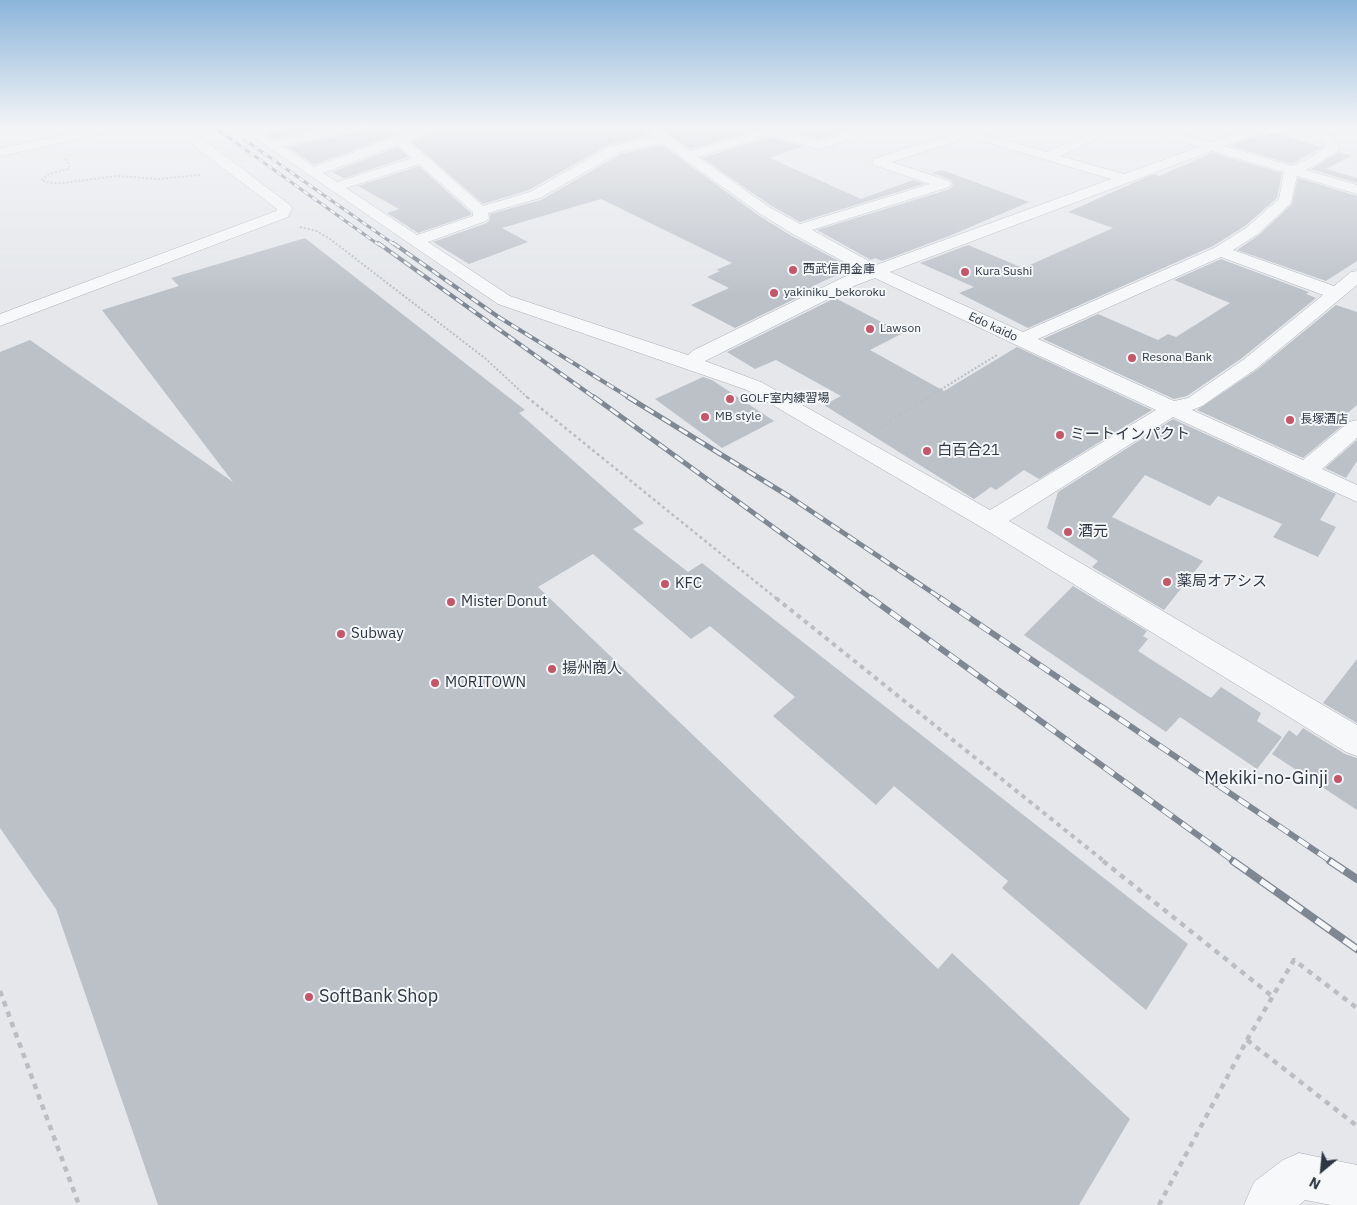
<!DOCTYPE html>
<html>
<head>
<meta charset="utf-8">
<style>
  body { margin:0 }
  #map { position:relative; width:1357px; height:1205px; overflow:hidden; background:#e5e7eb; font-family:"IBM Plex Sans",sans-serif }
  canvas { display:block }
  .north { position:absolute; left:1297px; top:1145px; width:50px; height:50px; -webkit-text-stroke:4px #f4f6f8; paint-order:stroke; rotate:208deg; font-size:14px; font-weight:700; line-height:20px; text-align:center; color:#2d3642 }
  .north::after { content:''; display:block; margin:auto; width:18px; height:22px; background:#2d3642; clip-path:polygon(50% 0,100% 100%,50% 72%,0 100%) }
</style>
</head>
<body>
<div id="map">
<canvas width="1357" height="1205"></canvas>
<div class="north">N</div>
</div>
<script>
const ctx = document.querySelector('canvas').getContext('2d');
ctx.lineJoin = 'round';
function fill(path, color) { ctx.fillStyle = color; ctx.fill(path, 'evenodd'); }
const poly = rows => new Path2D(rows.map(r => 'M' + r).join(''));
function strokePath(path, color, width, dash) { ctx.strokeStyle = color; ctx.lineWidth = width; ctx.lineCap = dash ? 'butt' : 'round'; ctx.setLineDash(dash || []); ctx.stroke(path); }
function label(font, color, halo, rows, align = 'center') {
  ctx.font = font + ' "IBM Plex Sans","Noto Sans JP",sans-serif'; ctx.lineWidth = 4; ctx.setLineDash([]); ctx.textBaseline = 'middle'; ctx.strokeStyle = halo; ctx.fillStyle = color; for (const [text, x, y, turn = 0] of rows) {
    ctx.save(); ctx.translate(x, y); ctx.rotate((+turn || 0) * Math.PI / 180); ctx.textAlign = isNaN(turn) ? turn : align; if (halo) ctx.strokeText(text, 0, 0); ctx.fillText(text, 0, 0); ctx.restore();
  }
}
fill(poly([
  [298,127,316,127,318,129,274,139,263,132],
  [361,127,380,127,396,132,408,127,416,127,314,165,288,147,357,132],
  [437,127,640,127,650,136,610,144,529,190,483,204,412,142,434,132],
  [658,127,768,127,690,149],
  [792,127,847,127,848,130,818,139,790,131],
  [1275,133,1322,147,1292,164,1230,146,1260,135,1265,136],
  [771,137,803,146,770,158,861,199,913,180,924,184,800,222,770,205,702,158],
  [662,145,758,215,790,235,852,268,813,286,817,288,735,328,691,305,729,288,707,277,720,271,716,270,732,263,601,199,502,228,528,242,469,264,433,242,487,223,490,219,490,214,541,200,621,154],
  [398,147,408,157,344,178,332,172],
  [1339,152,1351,156,1326,169,1357,178,1357,183,1311,169],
  [1212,153,1282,173,1277,198,1245,226,1213,246,1028,328,959,293,974,287,920,263,968,245,1023,268,1113,228,1068,212,1142,179,1155,174,1159,176],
  [419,166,471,213,471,215,418,233,387,213,399,209,358,186],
  [942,170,1029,202,949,236,882,261,875,258,871,260,817,230,950,189,953,185,951,180,932,173],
  [1298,178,1357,196,1357,261,1326,281,1237,250,1259,235,1292,204],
  [305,238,525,410,519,413,644,523,633,529,688,572,702,563,1188,944,1146,1010,1002,888,1008,881,894,786,876,805,773,716,795,697,710,626,691,639,593,554,538,587,938,969,952,953,1130,1119,1079,1205,158,1205,56,909,0,828,0,352,30,340,233,482,102,310,179,286,171,278],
  [1221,259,1309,292,1306,294,1316,298,1242,358,1187,396,1174,399,1043,339,1098,314,1158,340,1168,334,1176,337,1230,303,1174,280],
  [835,298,903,333,870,350,944,391,1017,347,1152,410,1039,479,1024,470,996,490,991,487,974,499,824,405,841,396,776,360,755,369,727,352],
  [1336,305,1357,312,1357,405,1337,422,1343,425,1303,458,1197,410,1258,369],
  [703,377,712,380,774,421,722,448,655,399],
  [1173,419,1336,494,1320,520,1336,527,1318,557,1273,537,1282,524,1218,496,1210,506,1145,475,1112,517,1203,561,1164,610,1092,567,1098,561,1047,528,1058,492],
  [1357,440,1357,461,1346,478,1325,468],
  [1073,586,1147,631,1143,636,1148,639,1138,651,1211,698,1221,687,1261,713,1257,721,1282,737,1257,769,1180,717,1166,732,1024,635],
  [1357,659,1357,723,1323,703],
  [1303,728,1345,754,1357,758,1357,810,1272,754,1289,730,1297,736]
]), '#bcc1c8');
const minor = poly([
  [102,127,123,127,117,131,0,156,0,148,102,127],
  [177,127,189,127,204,140,290,205,292,208,288,217,0,326,0,314,276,211,277,209,194,146,177,127],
  [239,127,253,127,274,141,338,127,359,127,357,130,283,146,314,167,420,127,435,127,433,130,409,141,483,206,530,192,611,146,654,137,642,127,655,127,690,151,773,127,790,127,788,130,784,131,818,141,866,127,883,127,881,130,818,149,771,135,698,157,769,207,800,224,930,184,874,165,872,162,874,159,955,133,943,130,941,127,959,127,1047,152,1103,127,1118,127,1116,130,1060,156,1124,174,1199,147,1143,130,1141,127,1158,127,1211,142,1254,127,1270,127,1268,130,1224,146,1292,166,1306,160,1326,147,1324,143,1297,130,1295,127,1310,127,1333,138,1339,148,1338,151,1306,170,1357,185,1357,194,1297,176,1291,203,1258,234,1233,250,1334,286,1351,272,1357,271,1357,285,1257,368,1202,406,1192,410,1303,460,1349,422,1357,420,1357,438,1322,469,1357,485,1357,502,1173,417,1009,521,1357,725,1357,756,1346,752,981,527,747,390,498,304,239,127],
  [969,137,1111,179,876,265,812,230,949,187,951,184,949,181,892,162,969,137],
  [662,143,759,213,791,233,861,271,844,277,694,350,688,355,510,296,428,242,486,221,489,218,488,213,540,198,620,152,662,143],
  [398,145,412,158,337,182,323,173,398,145],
  [1212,151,1284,172,1279,199,1246,228,1214,248,1023,332,890,272,1212,151],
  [419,164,473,212,473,216,417,235,346,188,419,164],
  [1221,257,1323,295,1243,360,1188,398,1174,401,1038,339,1221,257],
  [875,278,1014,344,1156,410,990,510,761,382,705,361,856,285,875,278],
  [1299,1153,1357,1165,1357,1205,1331,1205,1305,1200,1299,1205,1244,1205,1254,1182,1283,1160,1299,1153]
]);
strokePath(minor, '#aaaeb5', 1);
strokePath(poly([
  [65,159,69,164,69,169,49,174,41,180,50,183,63,183,117,176,159,179,200,175],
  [300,227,317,231,330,239,486,359,528,398],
  [927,398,997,355]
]), '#babec3', 2, [2, 2]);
strokePath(poly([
  [527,397,777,599],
  [879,428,929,397]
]), '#babec3', 2.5, [3, 3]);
strokePath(poly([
  [776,598,1105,862]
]), '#babec3', 4, [4.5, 4.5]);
strokePath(poly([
  [1103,861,1272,996],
  [0,991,79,1205],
  [1247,1040,1294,960,1357,1008],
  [1159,1205,1247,1040,1357,1126]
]), '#babec3', 4.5, [5.5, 5.5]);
fill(minor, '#f7f8fa');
const railFar4 = poly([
  [214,127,379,245],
  [245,140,395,245]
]);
const railFar3 = poly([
  [378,243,595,398],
  [393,243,497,316,630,398]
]);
const railFar2 = poly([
  [594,397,872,599],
  [628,397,790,497,942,599]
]);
const railFar1 = poly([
  [871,598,1235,862],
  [940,598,1332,862]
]);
const rail = poly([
  [1233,861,1357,949],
  [1330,861,1357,879]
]);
strokePath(railFar4, '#7f8793', 3);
strokePath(railFar3, '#7f8793', 4);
strokePath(railFar2, '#7f8793', 5);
strokePath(railFar1, '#7f8793', 6);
strokePath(rail, '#7f8793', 8);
strokePath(railFar4, '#f4f6f8', 2, [5.5]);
strokePath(railFar3, '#f4f6f8', 2.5, [8]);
strokePath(railFar2, '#f4f6f8', 3, [10]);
strokePath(railFar1, '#f4f6f8', 4.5, [12]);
strokePath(rail, '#f4f6f8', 5.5, [17]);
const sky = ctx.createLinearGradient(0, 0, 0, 295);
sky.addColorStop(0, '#8cb5db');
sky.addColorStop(0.43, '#f3f4f6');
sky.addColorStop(1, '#f3f4f600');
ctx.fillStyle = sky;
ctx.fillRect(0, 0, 1357, 295);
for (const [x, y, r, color] of [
  [793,270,5,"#c4566a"],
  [965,272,5,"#c4566a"],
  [774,293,5,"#c4566a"],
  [870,329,5,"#c4566a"],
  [1132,358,5,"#c4566a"],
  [730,399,5,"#c4566a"],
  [705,417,5,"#c4566a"],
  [1290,420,5,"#c4566a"],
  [1060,435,5,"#c4566a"],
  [927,451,5,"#c4566a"],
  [1068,532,5,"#c4566a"],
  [1167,582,5,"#c4566a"],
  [665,584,5,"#c4566a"],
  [451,602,5,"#c4566a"],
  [341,634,5,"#c4566a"],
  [552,669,5,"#c4566a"],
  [435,683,5,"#c4566a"],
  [1338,779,5,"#c4566a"],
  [309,997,5,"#c4566a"]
]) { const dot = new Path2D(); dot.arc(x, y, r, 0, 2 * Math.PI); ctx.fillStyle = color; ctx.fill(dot); strokePath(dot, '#f4f6f8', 2); }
label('12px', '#2d3642', '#f4f6f8', [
  ["西武信用金庫",803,270],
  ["Kura Sushi",975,272],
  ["yakiniku_bekoroku",784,293],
  ["Lawson",880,329],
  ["Resona Bank",1142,358],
  ["GOLF室内練習場",740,399],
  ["MB style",715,417],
  ["長塚酒店",1300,420]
], 'left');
label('12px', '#2d3642', '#f4f6f8', [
  ["Edo kaido",993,327,25]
]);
label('15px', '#2d3642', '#f4f6f8', [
  ["ミートインパクト",1070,435],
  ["白百合21",937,451],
  ["酒元",1078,532],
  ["薬局オアシス",1177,582],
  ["KFC",675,584],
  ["Mister Donut",461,602],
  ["Subway",351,634],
  ["揚州商人",562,669],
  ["MORITOWN",445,683]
], 'left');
label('18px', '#2d3642', '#f4f6f8', [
  ["Mekiki-no-Ginji",1328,779],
  ["SoftBank Shop",319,997,"left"]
], 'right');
</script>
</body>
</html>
